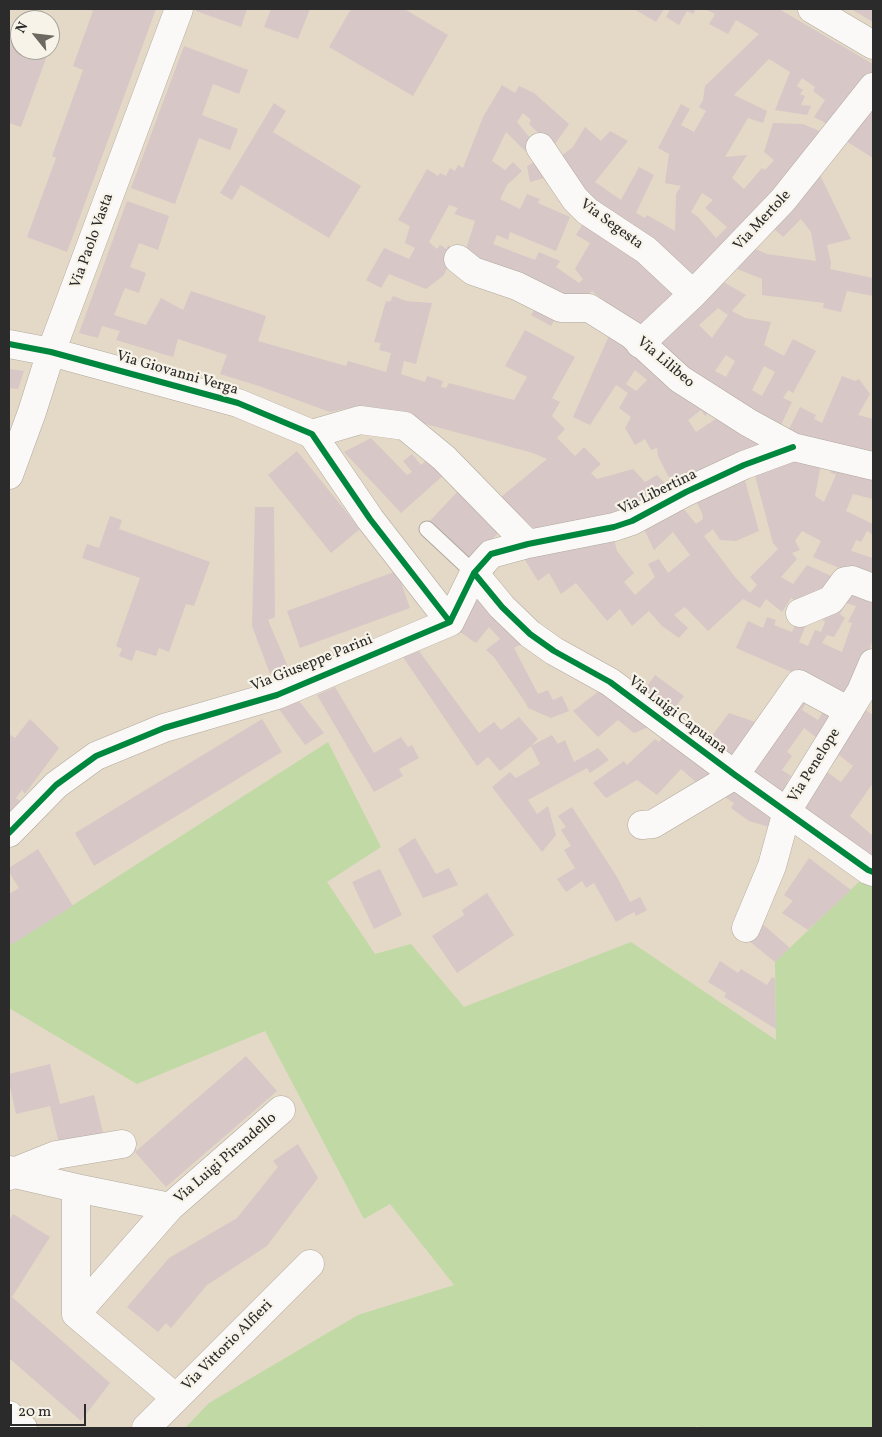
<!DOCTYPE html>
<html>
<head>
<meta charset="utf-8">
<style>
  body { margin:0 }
  #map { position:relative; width:882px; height:1437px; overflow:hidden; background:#e4d9c7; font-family:Vollkorn,serif }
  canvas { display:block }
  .frame { position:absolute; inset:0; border:10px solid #2b2b2b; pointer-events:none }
  .north { position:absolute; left:10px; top:10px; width:50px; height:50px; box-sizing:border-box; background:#f7f3e8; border:1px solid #a5a39c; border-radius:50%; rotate:299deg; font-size:14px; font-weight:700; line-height:20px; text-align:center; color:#2b2b2b }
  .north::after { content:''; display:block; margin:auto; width:18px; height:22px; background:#6c6862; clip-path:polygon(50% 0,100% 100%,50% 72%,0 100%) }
  .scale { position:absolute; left:10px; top:1404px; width:76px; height:22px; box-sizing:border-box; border:2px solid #2b2b2b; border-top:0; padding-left:6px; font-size:15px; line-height:18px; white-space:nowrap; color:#2b2b2b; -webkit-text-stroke:4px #f7f3e8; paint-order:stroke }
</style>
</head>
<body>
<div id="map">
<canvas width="882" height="1437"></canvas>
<div class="frame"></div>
<div class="north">N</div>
<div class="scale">20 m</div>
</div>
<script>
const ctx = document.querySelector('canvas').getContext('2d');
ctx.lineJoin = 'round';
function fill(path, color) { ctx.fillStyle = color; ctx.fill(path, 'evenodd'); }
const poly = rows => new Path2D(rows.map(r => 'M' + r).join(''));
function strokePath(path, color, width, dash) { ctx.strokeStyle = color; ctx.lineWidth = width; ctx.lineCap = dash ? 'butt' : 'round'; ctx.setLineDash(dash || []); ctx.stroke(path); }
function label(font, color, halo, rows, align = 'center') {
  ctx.font = font + ' Vollkorn,serif'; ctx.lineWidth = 4.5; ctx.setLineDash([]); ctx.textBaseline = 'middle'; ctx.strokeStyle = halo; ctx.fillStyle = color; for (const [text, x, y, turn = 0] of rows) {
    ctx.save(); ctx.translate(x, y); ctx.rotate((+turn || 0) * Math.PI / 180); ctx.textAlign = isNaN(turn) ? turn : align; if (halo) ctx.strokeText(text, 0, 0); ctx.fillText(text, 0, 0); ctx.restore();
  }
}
fill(poly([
  [328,742,381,847,327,882,375,954,411,944,464,1007,631,942,776,1040,775,962,866,875,873,878,873,1428,701,1428,697,1426,692,1428,185,1428,209,1403,358,1315,454,1285,390,1204,364,1219,265,1031,137,1084,9,1008,9,946]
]), '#c1d9a5');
fill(poly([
  [86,9,156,9,67,252,27,237,56,158,52,156,83,70,73,66,93,11],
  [197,9,247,9,241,27,196,11],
  [271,9,310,9,298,39,264,27],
  [351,9,407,9,406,10,448,35,413,96,329,47],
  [634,9,664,9,656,22],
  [670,9,696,9,693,14,687,11,679,25,666,17],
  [705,9,779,9,873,64,873,70,831,126,814,117,825,100,813,91,815,87,802,78,797,86,803,90,800,94,805,96,801,105,811,106,807,115,775,110,790,72,769,59,734,95,767,111,763,123,748,118,725,157,747,155,732,178,744,189,762,168,765,170,774,160,764,152,773,123,803,124,824,133,815,147,690,280,582,198,556,160,573,147,585,127,601,141,610,131,628,141,595,182,621,200,639,167,654,175,636,213,645,218,647,215,675,231,676,194,681,186,665,183,669,154,658,148,681,104,690,109,681,125,694,132,706,111,699,107,703,100,705,86,759,34,736,20,728,34,709,24,715,14],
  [702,193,713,200,705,208,727,227,716,238,698,217,691,212],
  [851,9,873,9,873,22],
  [9,40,20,44,20,50,38,50,48,53,21,127,9,123],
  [184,46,248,70,239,94,213,84,202,115,238,129,230,150,199,138,175,204,131,188],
  [502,85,515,93,519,86,534,93,569,124,553,147,529,124,531,120,523,113,517,122,535,144,526,152,506,132,492,161,505,170,513,162,522,171,507,185,500,199,520,209,527,194,540,199,538,203,570,217,556,251,510,232,508,240,497,235,493,244,535,260,539,252,560,261,556,267,579,283,583,279,575,269,590,243,576,235,584,222,679,291,640,329,592,291,582,299,564,303,480,264,466,249,475,221,454,214,458,208,449,205,429,242,437,249,440,245,447,249,448,245,455,250,444,275,426,289,389,274,381,288,366,280,384,248,409,259,415,248,405,243,410,226,398,220,427,169,438,176,440,173,446,176,450,168,455,171,458,165,463,168,483,117],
  [274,103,286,111,273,132,361,186,329,238,241,185,232,200,220,193],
  [873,105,873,158,846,141],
  [539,160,548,177,530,182,527,166],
  [819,173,851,239,827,245,831,263,830,269,873,278,873,296,847,291,841,312,823,308,824,303,762,295,762,279,735,268,753,248,767,254,816,261,811,232,801,219,783,237,771,226],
  [127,201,169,216,158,250,139,243,130,267,146,273,139,293,125,288,114,315,146,325,161,298,183,310,191,291,266,316,258,341,346,366,348,361,386,372,391,353,379,350,381,343,374,342,386,301,390,302,393,296,406,301,432,303,416,364,404,361,401,374,425,382,427,376,443,381,441,387,446,388,449,383,514,400,527,377,505,366,525,330,575,357,552,398,560,402,552,416,565,429,557,438,575,456,584,447,601,464,591,473,597,479,633,469,645,482,657,475,666,484,674,479,668,476,658,456,657,448,651,450,645,439,635,445,625,428,631,417,619,408,628,393,616,385,590,425,573,417,611,331,713,408,705,416,701,410,688,420,696,432,720,416,768,445,606,524,541,535,501,497,547,459,533,453,359,406,330,412,259,386,220,374,227,355,178,339,173,357,116,340,120,331,102,326,98,338,79,333],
  [635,370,647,380,636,391,626,384],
  [720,280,746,295,732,311,745,318,771,322,764,345,784,356,793,339,816,351,793,393,788,390,783,398,792,402,778,431,658,349,658,337],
  [718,308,728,315,712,338,699,325],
  [726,355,735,361,726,377,715,371],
  [764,366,775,372,762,396,752,390],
  [537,305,557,316,551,326,531,315],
  [9,369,24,371,18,389,9,388],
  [842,376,855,381,859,379,870,394,858,415,873,419,873,456,787,433,800,407,816,415,814,419,822,423],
  [371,438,407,475,412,472,403,461,412,454,421,465,432,456,446,473,401,513,344,452],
  [297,451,360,529,331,553,268,475],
  [784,461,821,464,815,496,824,502,836,475,830,472,833,465,873,474,873,499,853,494,846,511,873,524,873,535,867,531,861,542,856,540,851,551,873,558,873,582,813,557,821,541,802,531,795,541,800,550,792,553,797,559,781,577,793,584,807,565,840,580,802,605,791,598,782,612,766,599,760,608,743,599,708,631,685,607,674,615,688,628,679,638,662,626,649,611,632,626,620,609,607,621,576,583,561,594,549,573,538,581,523,557,613,535,617,551,634,573,624,582,635,595,655,577,648,564,659,559,668,573,690,555,673,532,654,550,641,523,680,504,696,524,703,519,702,513,694,497,743,473,759,531,736,541,720,540,713,529,704,536,735,577,750,593,757,585,750,577,778,549,773,543,754,472],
  [460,489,502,529,469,564,427,524],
  [255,507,274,507,275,617,268,620,288,667,270,674,252,626],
  [110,516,122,520,119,529,210,562,194,606,186,604,169,652,159,648,156,656,136,650,132,661,119,656,122,649,116,646,140,578,82,558,87,544,99,548],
  [397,571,410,608,300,648,287,611],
  [849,587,873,594,873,638,865,662,848,702,796,674,736,648,748,621,763,628,767,617,776,620,774,625,792,632,798,619,809,618,799,642,808,646,815,630,821,632,825,622,817,614],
  [846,603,856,606,848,622,852,623,842,652,822,643,827,635,834,637,845,618,840,614],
  [480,594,527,641,514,648,538,694,548,690,553,700,562,696,569,711,551,718,528,708,525,702,494,657,486,650,500,639,489,627,476,643,457,630],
  [419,651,479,733,494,722,501,730,519,717,538,739,531,746,552,735,558,744,565,740,574,762,598,748,609,760,590,773,587,768,528,800,537,814,548,806,556,835,542,852,492,787,510,772,516,778,540,764,531,746,500,771,488,757,477,766,403,657],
  [655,675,684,696,669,716,641,695],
  [335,687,374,753,401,737,408,747,412,745,419,758,399,769,403,776,374,792,317,695],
  [603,688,651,726,634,733,618,720,598,737,573,711],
  [802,692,810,696,802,710,818,720,827,706,839,713,821,741,804,728,787,752,792,756,782,770,791,776,787,782,792,785,783,799,746,773],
  [300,702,324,733,305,745,276,705],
  [861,707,873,715,873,783,850,816,873,836,873,861,795,807],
  [839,755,853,766,841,782,827,772],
  [729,713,764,725,736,766,706,744],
  [30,719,59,748,25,794,22,790,16,798,23,803,9,817,9,734,15,738],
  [262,719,282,752,94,866,75,833],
  [666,733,722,774,704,789,681,769,657,795,637,780,606,798,593,783,624,761,627,765,655,739,659,742],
  [731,782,780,812,776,829,749,821,731,808,734,803,720,794],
  [572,807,617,877,630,902,640,897,647,910,636,916,634,912,616,922,594,883,586,888,582,881,566,892,557,879,575,868,564,850,571,846,561,830,566,827,558,816],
  [415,838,436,874,449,868,458,885,423,898,398,849],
  [38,849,73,906,9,946,9,894,19,888,9,872,9,868],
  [809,858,851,890,808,930,782,913,793,901,784,895],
  [380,869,402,915,374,929,352,882],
  [487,893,514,935,457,973,432,936,464,915,462,910],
  [758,920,790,948,775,962,749,941],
  [720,961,738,973,741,969,767,985,772,977,775,979,776,1029,724,997,726,993,708,982],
  [246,1056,277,1091,166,1187,135,1152],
  [50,1064,60,1104,94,1095,104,1137,60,1148,50,1106,16,1114,9,1082,9,1074],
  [298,1144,318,1178,267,1246,207,1285,171,1328,166,1323,158,1332,127,1307,169,1258,237,1218,278,1167,273,1161],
  [13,1214,50,1237,12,1297,110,1383,81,1421,9,1358,9,1221]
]), '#d7c7c6');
const service = poly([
  [427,529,474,573]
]);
const minor = poly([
  [812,9,873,45],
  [540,147,575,199,587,211,646,250,693,294],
  [458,259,473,271,517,286,561,308,589,308,632,335,680,379,749,423,793,447,873,466],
  [9,344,51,352,238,403,312,434,370,519,450,622],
  [640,344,693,294,783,200,873,87],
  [312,434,360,420,405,426,444,458,528,544],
  [9,475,32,412,51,352,179,9],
  [474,573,502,607,530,634,554,651,610,682,735,775,868,870,873,872],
  [800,613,831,600,845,581,852,580,873,588],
  [642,825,653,824,735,775,799,684,849,711],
  [9,833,56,785,96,756,164,728,277,695,450,622,474,573,491,554,528,544,614,527,632,521,686,492,744,465,793,447],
  [746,928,772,866,787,811,861,691,873,663],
  [10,1170,11,1173,56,1155,122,1144],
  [9,1176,11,1173,76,1188,76,1314,176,1398],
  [76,1188,170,1207,281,1110],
  [76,1314,170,1207],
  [9,1415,23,1428],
  [146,1428,310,1264]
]);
strokePath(service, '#b0a99e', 17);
strokePath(minor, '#b0a99e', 29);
strokePath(service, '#fbf9f7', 15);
strokePath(minor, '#fbf9f7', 28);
strokePath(poly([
  [9,344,51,352,238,403,312,434,370,519,450,622],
  [474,573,502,607,530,634,554,651,610,682,735,775,868,870,873,872],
  [9,833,56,785,96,756,164,728,277,695,450,622,474,573,491,554,528,544,614,527,632,521,686,492,744,465,793,447]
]), '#00873e', 6);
label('15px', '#2b2b2b', '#f7f3e8', [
  ["Via Mertole",763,221,-47],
  ["Via Segesta",611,225,36],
  ["Via Paolo Vasta",93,241,-70],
  ["Via Lilibeo",665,363,40],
  ["Via Giovanni Verga",177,374,16],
  ["Via Libertina",658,493,-26],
  ["Via Giuseppe Parini",312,664,-22],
  ["Via Luigi Capuana",677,716,37],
  ["Via Penelope",815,766,-58],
  ["Via Luigi Pirandello",226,1159,-41],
  ["Via Vittorio Alfieri",228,1346,-45]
]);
</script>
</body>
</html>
